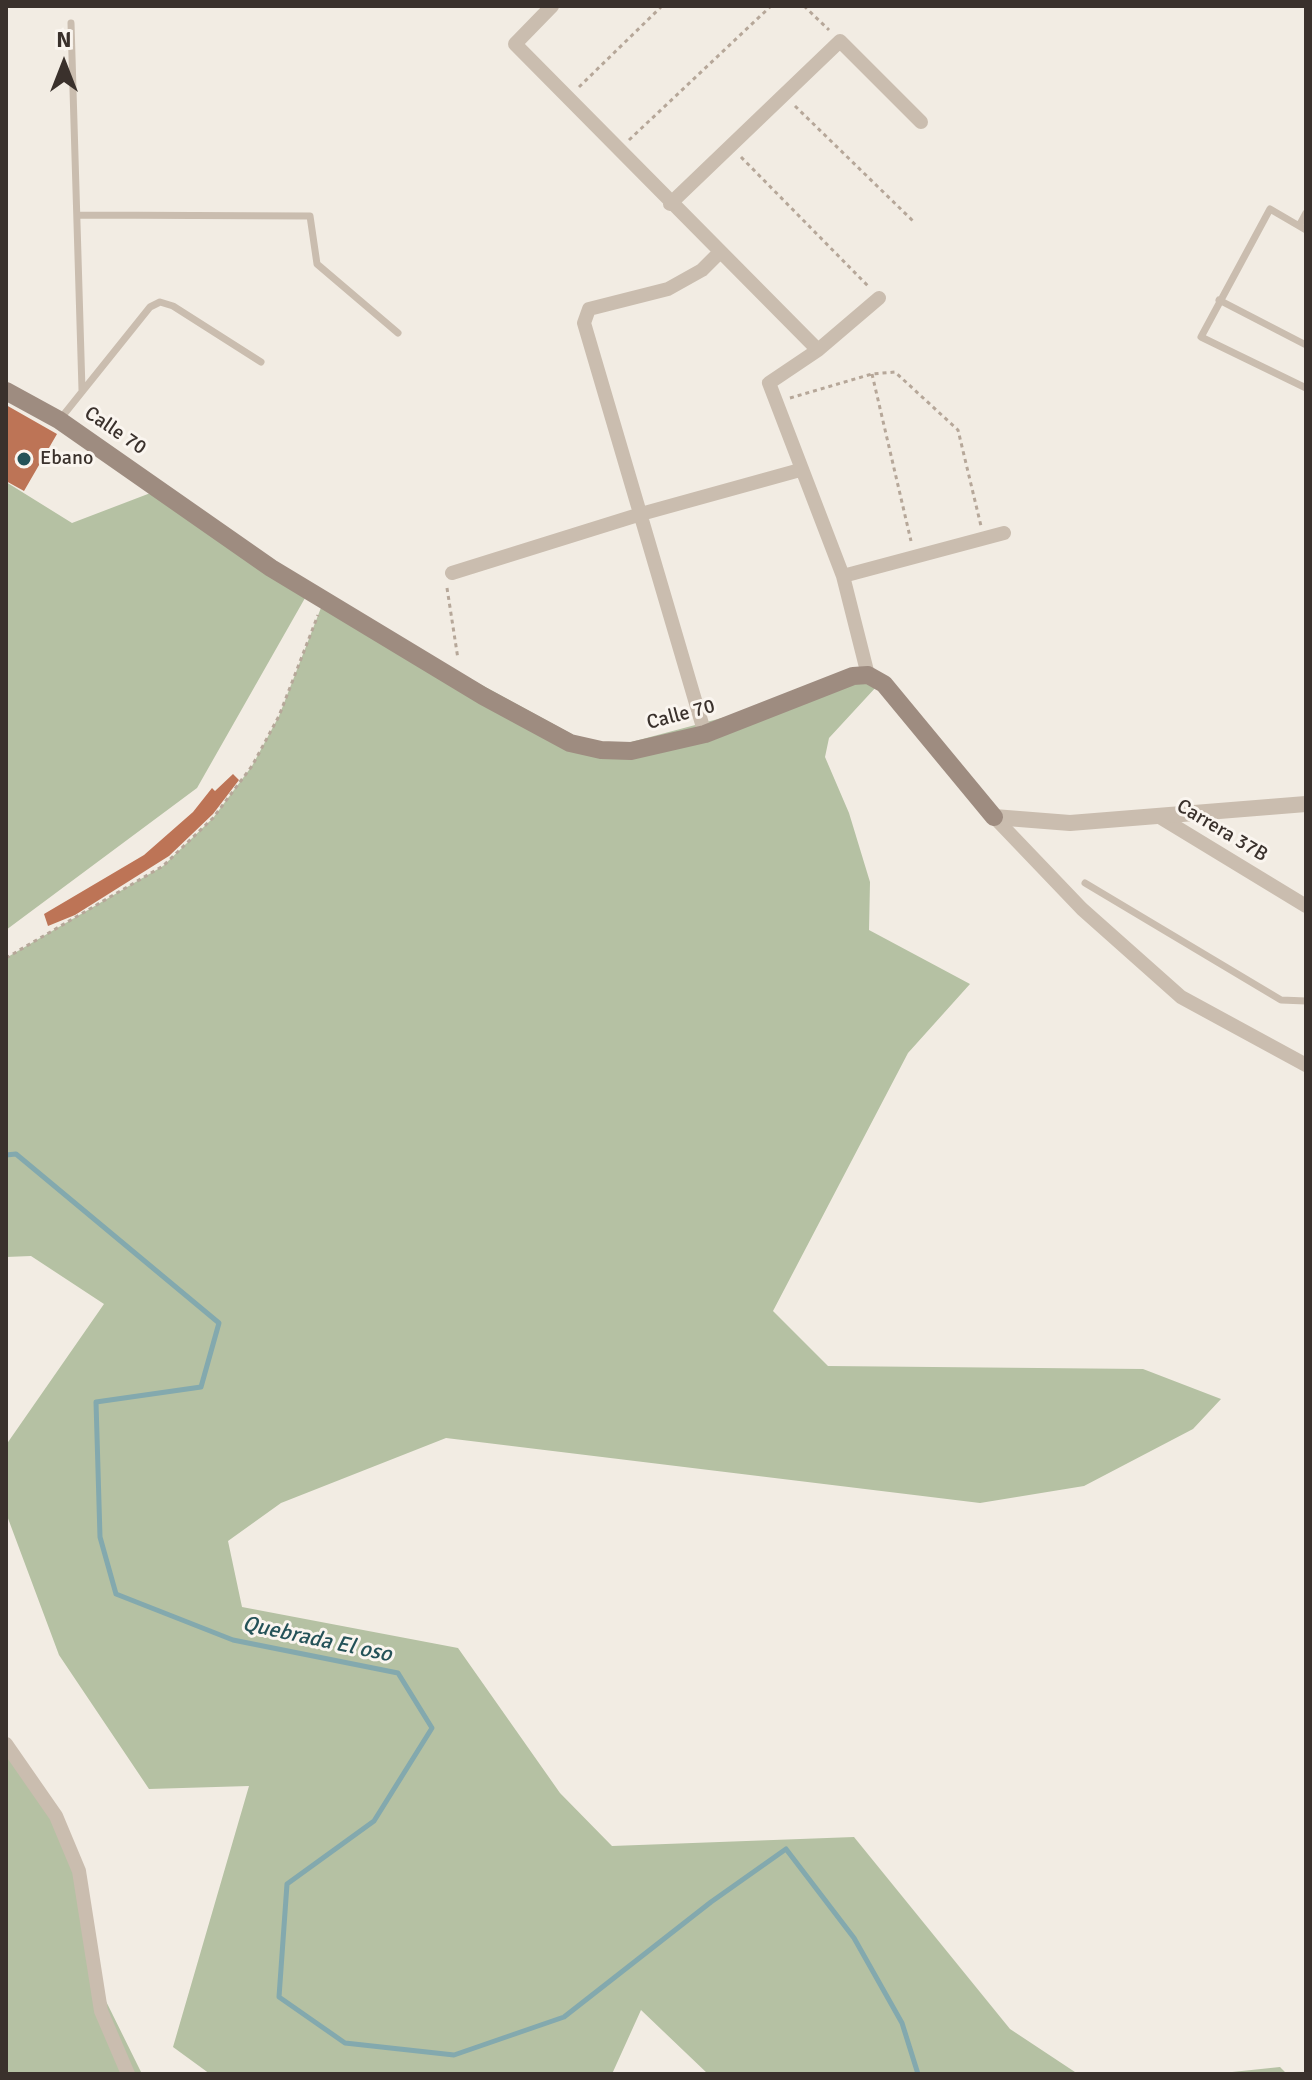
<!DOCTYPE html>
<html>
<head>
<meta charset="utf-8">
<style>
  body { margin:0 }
  #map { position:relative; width:1312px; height:2080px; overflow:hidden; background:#f2ece3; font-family:Signika,sans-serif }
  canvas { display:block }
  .frame { position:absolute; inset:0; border:8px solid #3a312c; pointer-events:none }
  .north { position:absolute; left:24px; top:24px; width:80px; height:80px; -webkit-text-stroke:6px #faf5ef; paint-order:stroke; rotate:0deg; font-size:22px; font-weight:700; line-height:32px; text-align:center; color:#3a312c }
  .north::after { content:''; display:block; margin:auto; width:28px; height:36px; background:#3a312c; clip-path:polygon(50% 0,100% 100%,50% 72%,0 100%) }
</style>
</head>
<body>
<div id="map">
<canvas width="1312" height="2080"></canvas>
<div class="frame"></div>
<div class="north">N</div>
</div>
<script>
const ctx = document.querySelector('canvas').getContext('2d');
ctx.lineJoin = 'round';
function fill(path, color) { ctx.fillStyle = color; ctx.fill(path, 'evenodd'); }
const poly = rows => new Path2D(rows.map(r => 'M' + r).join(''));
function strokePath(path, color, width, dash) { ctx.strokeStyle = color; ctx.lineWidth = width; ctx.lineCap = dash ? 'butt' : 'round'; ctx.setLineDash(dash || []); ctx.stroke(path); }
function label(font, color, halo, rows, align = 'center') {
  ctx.font = font + ' Signika,sans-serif'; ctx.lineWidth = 6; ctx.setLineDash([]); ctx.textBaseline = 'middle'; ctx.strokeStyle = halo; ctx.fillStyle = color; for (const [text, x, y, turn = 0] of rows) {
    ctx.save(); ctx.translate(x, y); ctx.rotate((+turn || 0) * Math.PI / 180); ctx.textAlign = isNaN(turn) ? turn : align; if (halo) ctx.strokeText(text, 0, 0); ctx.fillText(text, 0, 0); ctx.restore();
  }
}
fill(poly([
  [6,482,72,523,161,489,324,599,601,750,797,698,853,676,877,686,829,738,825,757,849,813,870,882,869,930,970,984,908,1053,773,1311,828,1366,1143,1369,1221,1399,1193,1429,1084,1486,980,1503,446,1438,281,1503,228,1541,242,1607,458,1648,560,1793,612,1846,854,1837,1010,2029,1078,2074,708,2074,641,2010,612,2074,210,2074,173,2047,249,1786,149,1789,59,1655,6,1513,6,1445,104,1304,31,1256,6,1257,6,958,163,866,213,818,252,766,279,716,324,600,309,591,197,788,6,930],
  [6,1744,40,1792,79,1871,95,1979,142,2074,6,2074],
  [1280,2067,1287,2074,1213,2074]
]), '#b5c1a3');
strokePath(poly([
  [6,1155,16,1154,219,1323,201,1387,96,1402,100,1537,116,1594,233,1640,398,1673,432,1728,374,1821,287,1884,279,1997,345,2043,454,2055,564,2017,711,1902,786,1849,854,1938,902,2023,918,2074]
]), '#83a9ae', 5);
fill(poly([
  [6,405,57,434,24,491,6,481],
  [233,774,239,780,213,814,169,856,75,915,48,926,44,914,144,855,193,812,212,788,215,791]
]), '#bd7456');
strokePath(poly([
  [804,6,829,30],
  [579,87,662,6],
  [795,106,913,221],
  [629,140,771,6],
  [741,157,868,286],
  [872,374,911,541],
  [790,398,872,374,895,372,958,430,981,526],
  [447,588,458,659],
  [6,958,163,866,213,818,252,766,279,716,318,615]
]), '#b6a799', 3, [4, 4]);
strokePath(poly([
  [71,23,82,390],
  [77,215,310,216,317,264,398,333],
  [1299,226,1306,213],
  [1306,230,1270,209,1201,337,1306,388],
  [1219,300,1306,345],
  [61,418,150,307,160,302,173,306,261,362],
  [1085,883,1281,1000,1306,1001]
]), '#cabdaf', 7);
strokePath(poly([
  [552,6,515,44,818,350],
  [670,204,840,41,921,122],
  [452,573,641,514,800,470],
  [843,576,1004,533],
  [868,675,843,576,769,383,818,350,879,298],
  [705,734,584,323,589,309,668,289,702,270,720,252],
  [1158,816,1306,906],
  [994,817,1082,909,1181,997,1306,1065],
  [6,1744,56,1816,79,1871,101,2011,128,2074]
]), '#cabdaf', 14);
strokePath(poly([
  [994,817,1070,823,1306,804]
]), '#cabdaf', 16);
strokePath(poly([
  [6,391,59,420,271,568,483,696,570,743,601,750,631,751,705,734,853,676,868,675,884,684,994,817]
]), '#9e8c80', 18);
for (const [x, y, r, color] of [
  [24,459,8,"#245258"]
]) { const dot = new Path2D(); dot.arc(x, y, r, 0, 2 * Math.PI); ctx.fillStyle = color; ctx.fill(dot); strokePath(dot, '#faf5ef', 3); }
label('20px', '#3a312c', '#faf5ef', [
  ["Calle 70",115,431,34],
  ["Calle 70",681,715,-15],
  ["Carrera 37B",1222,831,31]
]);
label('20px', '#3a312c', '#faf5ef', [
  ["Ebano",40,459]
], 'left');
label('italic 22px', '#245258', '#faf5ef', [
  ["Quebrada El oso",317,1640,12]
]);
</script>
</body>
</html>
